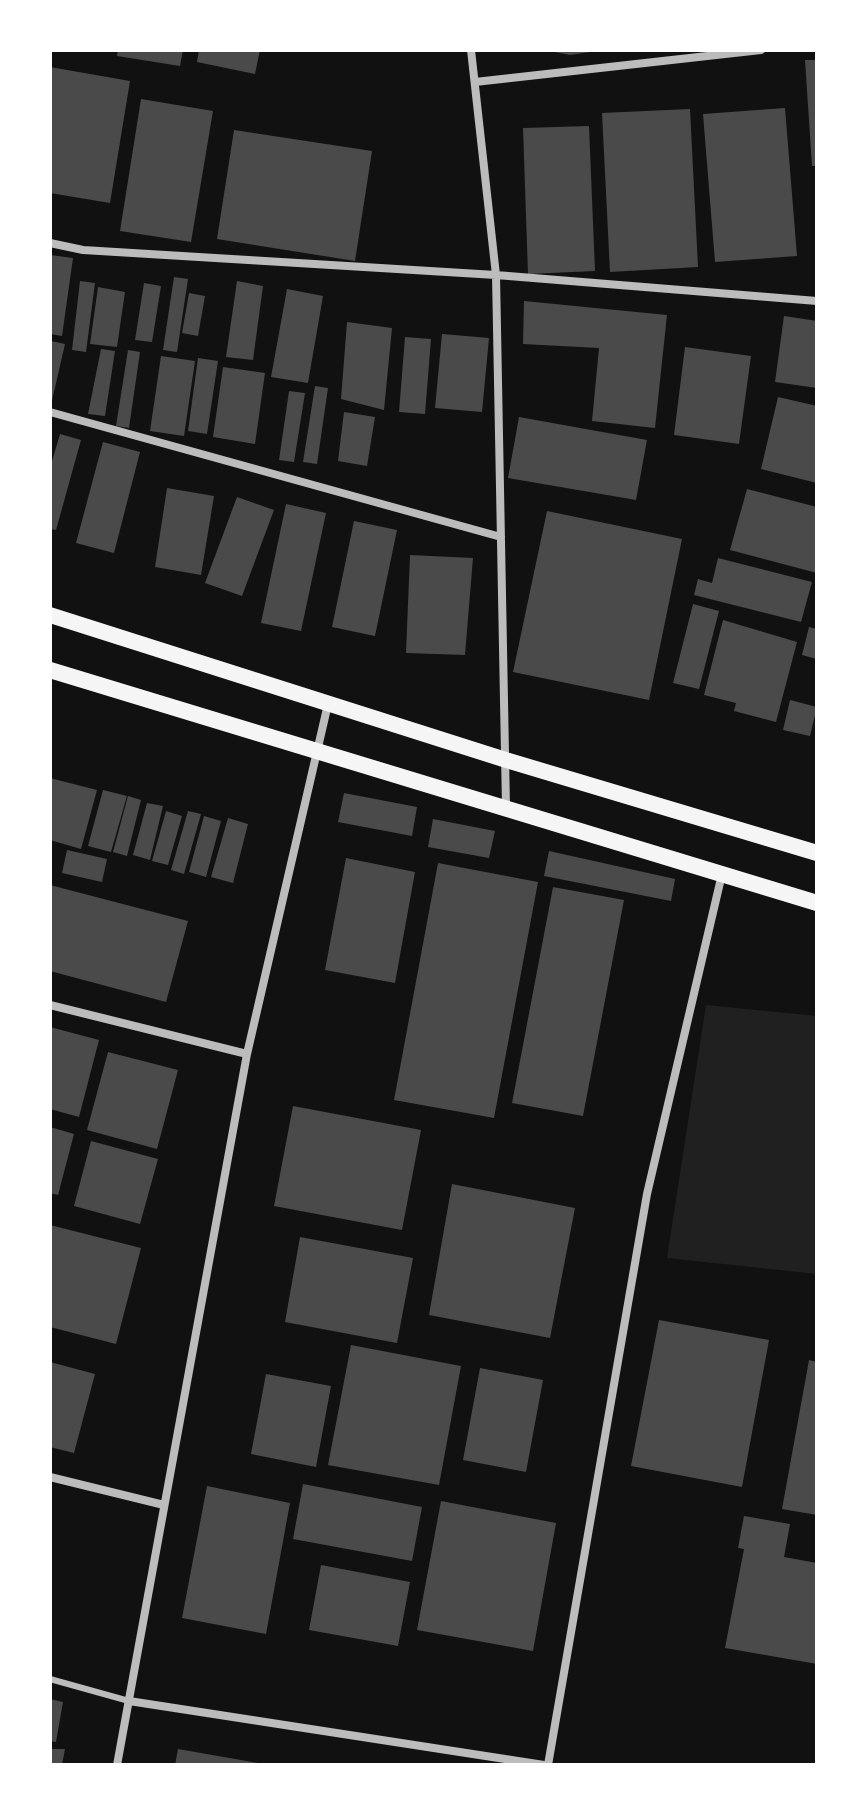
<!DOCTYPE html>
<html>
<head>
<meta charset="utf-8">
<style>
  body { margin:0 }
  #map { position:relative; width:867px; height:1815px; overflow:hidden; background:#111; font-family:"IBM Plex Sans",sans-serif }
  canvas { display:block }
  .frame { position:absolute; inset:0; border:52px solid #fff; pointer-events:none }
</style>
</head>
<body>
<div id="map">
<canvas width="867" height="1815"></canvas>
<div class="frame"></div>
</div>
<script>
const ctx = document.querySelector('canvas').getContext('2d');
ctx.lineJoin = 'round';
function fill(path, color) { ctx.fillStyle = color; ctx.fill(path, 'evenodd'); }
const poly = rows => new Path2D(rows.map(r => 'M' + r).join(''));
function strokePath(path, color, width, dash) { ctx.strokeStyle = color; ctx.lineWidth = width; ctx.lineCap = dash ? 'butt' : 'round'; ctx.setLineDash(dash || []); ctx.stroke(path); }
fill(poly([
  [706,1005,817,1016,817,1274,667,1258]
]), '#202020');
fill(poly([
  [118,50,183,50,180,66,117,56],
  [199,50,260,50,255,74,197,62],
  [545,50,590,50,590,52,570,55],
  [805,60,817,60,817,166,812,166],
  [50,67,130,81,110,203,50,193],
  [141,99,213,111,191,242,120,231],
  [785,108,797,256,715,262,703,114],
  [690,109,698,267,610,272,602,113],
  [589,126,595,271,528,274,523,128],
  [234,130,372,151,355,261,217,239],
  [50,255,73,258,62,336,50,334],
  [174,277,188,279,177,352,163,350],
  [80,281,95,283,86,352,72,350],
  [237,281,263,286,253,360,226,357],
  [144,283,161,286,152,342,135,340],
  [98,287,125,292,117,347,90,344],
  [287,289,323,296,308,383,271,377],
  [189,293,205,296,198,336,182,333],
  [524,301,667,315,655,428,592,421,599,348,523,344],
  [784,316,817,321,817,388,775,382],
  [347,322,392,328,384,410,341,399],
  [442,334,489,338,482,412,435,408],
  [405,337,431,339,425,414,399,412],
  [51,341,65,344,51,405,50,404],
  [685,347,751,356,739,444,674,435],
  [101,349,115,351,105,416,88,414],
  [128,350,140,352,129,428,116,426],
  [161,356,195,361,184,436,150,431],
  [198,358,218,361,207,434,188,431],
  [223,367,265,373,255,444,213,437],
  [315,386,328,388,317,464,303,462],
  [289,391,305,393,294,462,279,460],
  [778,397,817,406,817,483,761,469],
  [344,412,375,417,367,466,338,461],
  [519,417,647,440,636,500,508,478],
  [60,434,81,440,56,530,50,529,50,468],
  [103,442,140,452,114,553,76,543],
  [167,488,214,496,201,575,155,567],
  [747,489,817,507,817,573,730,550],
  [237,497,274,510,242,596,205,583],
  [286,504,326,513,301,631,261,623],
  [547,511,682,539,649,700,513,672],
  [354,521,397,530,375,636,332,627],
  [410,555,473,558,465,655,406,653],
  [718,558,812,582,801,622,694,595,698,579,712,583],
  [693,604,719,611,699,689,673,683],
  [723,620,797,642,776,722,734,711,736,703,704,695],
  [809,627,817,629,817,659,802,655],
  [790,700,817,707,810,736,783,730],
  [50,778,97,790,81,849,50,840],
  [103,790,127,796,111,852,88,846],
  [344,793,417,807,412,836,338,822],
  [128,796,141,800,127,856,113,852],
  [147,803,163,806,150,860,133,855],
  [166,811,182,816,168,865,152,861],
  [188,811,201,814,184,874,171,870],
  [204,816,221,821,206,877,189,872],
  [228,818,248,824,233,883,211,877],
  [433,819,495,831,489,858,428,847],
  [67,850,107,859,102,882,62,873],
  [549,851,675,879,671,901,544,876],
  [346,858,415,872,395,983,325,970],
  [438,863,538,882,494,1118,394,1100],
  [50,885,188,921,166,1002,50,971],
  [553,887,624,900,583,1116,512,1103],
  [50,1027,99,1040,79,1117,50,1109],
  [108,1052,178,1070,157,1149,87,1130],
  [293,1106,421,1130,402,1230,274,1206],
  [50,1127,74,1134,58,1195,50,1193],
  [91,1141,158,1159,140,1224,74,1206],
  [452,1184,575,1208,550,1338,429,1315],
  [50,1225,141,1248,116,1344,50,1327],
  [300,1237,413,1258,397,1343,285,1322],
  [659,1320,769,1340,742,1487,631,1466],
  [351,1345,461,1366,439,1485,328,1465],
  [809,1360,817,1362,817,1515,782,1509],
  [50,1362,95,1374,74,1453,50,1447],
  [480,1368,543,1380,526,1472,463,1460],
  [266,1374,331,1386,316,1467,251,1454],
  [303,1484,422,1507,412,1561,293,1539],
  [207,1486,290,1503,266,1634,182,1618],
  [441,1501,556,1523,533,1651,417,1630],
  [744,1516,790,1524,784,1557,817,1563,817,1664,725,1648,744,1549,738,1548],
  [321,1565,410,1582,398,1646,309,1630],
  [50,1699,63,1702,56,1742,50,1741],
  [50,1749,65,1749,62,1765,50,1765],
  [178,1749,258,1763,257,1765,175,1765]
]), '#4a4a4a');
strokePath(poly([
  [50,1679,129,1701]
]), '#bcbcbc', 6);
strokePath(poly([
  [471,50,496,275,506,807],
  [475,82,761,50],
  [50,243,83,250,496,275,817,301],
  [50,412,501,537],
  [50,1005,247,1054],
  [50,1477,164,1505],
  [129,1701,544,1765],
  [117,1765,247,1054,328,704],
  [548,1765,647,1194,722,874]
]), '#bcbcbc', 8);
strokePath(poly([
  [50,615,506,760,817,853],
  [50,670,817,903]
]), '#f5f5f5', 16);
</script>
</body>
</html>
